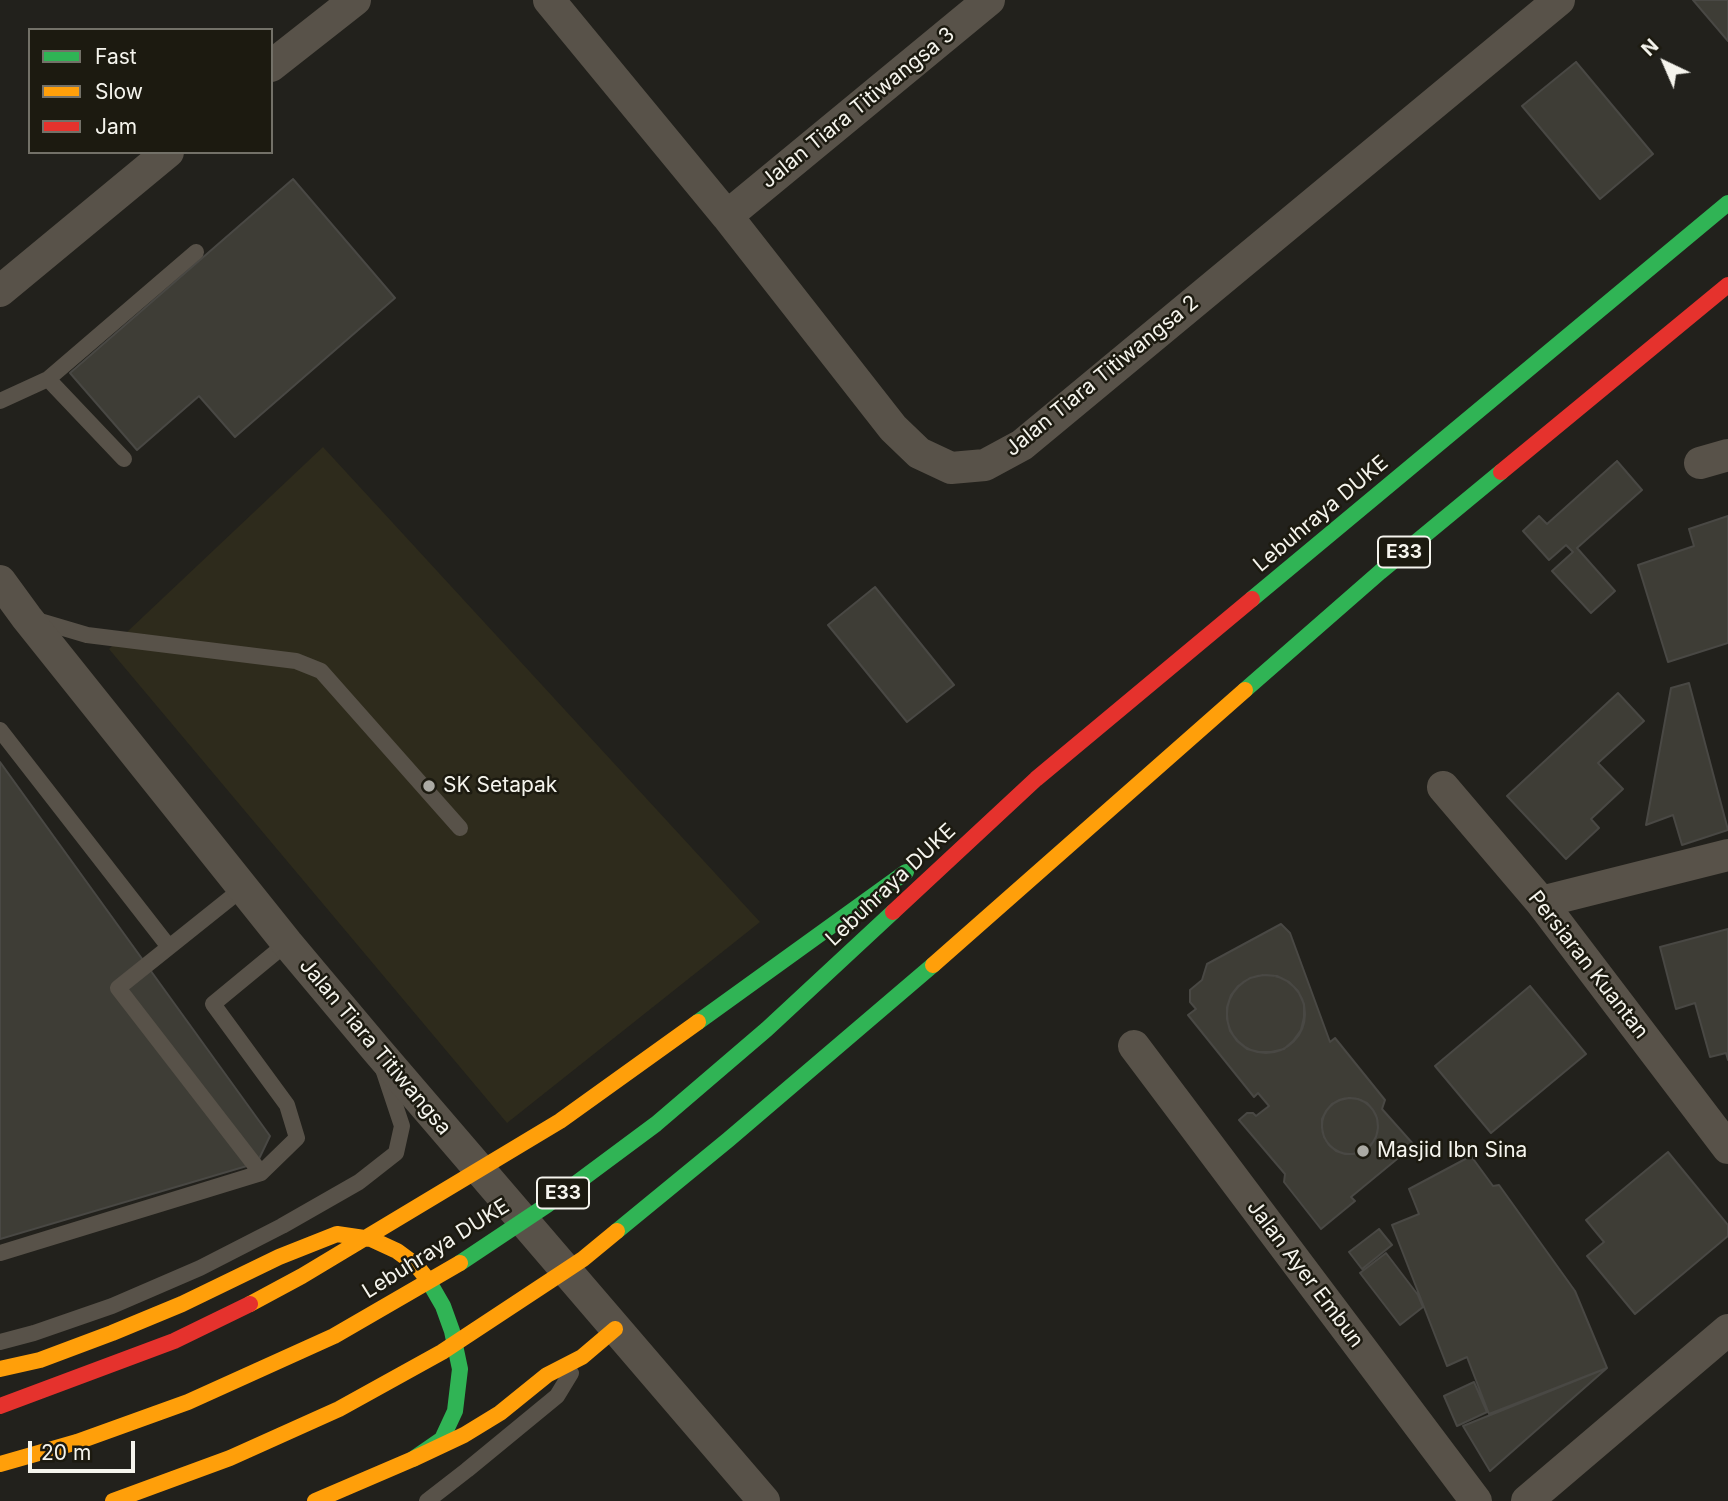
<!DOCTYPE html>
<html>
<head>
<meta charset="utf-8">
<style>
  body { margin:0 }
  #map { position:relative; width:1728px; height:1501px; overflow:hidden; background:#22211c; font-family:Inter,sans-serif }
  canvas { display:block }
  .legend { position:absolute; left:28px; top:28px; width:245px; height:126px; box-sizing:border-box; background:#1c1a10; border:2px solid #737168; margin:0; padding:9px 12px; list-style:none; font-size:21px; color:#f5f4ed }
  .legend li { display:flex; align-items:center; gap:14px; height:35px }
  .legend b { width:35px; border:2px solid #737168 }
  .north { position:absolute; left:1630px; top:28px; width:70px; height:70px; -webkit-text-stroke:5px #1c1a10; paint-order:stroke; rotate:316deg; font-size:19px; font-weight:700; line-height:28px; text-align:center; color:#f5f4ed }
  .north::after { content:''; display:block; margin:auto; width:24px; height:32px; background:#f5f4ed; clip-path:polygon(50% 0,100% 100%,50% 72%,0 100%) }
  .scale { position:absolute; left:28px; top:1441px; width:107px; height:32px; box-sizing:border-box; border:4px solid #f5f4ed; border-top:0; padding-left:9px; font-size:21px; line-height:24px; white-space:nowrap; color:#f5f4ed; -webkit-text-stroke:5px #1c1a10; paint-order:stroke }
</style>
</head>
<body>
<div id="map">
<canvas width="1728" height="1501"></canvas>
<ul class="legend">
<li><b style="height:9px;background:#30b455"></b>Fast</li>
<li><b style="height:9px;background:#ff9f0a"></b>Slow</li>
<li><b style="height:9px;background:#e5322d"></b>Jam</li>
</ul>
<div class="north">N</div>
<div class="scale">20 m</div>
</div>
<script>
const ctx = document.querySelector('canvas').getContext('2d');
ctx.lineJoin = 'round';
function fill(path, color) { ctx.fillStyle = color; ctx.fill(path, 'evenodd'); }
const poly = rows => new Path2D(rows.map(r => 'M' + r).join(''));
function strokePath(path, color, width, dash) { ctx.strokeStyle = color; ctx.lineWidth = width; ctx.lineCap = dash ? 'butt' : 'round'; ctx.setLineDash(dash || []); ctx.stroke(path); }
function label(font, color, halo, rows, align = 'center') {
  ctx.font = font + ' Inter,sans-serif'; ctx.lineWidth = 5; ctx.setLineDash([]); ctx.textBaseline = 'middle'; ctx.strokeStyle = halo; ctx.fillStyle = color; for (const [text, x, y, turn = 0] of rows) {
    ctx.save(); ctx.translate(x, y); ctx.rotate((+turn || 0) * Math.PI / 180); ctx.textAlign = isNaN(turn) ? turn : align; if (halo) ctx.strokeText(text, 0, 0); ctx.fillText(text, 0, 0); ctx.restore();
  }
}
fill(poly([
  [323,447,760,922,507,1123,109,649]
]), '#2e2b1c');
const building = poly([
  [1693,0,1728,0,1728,41,1693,0],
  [1576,62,1653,154,1600,199,1522,106,1576,62],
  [293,179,395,298,235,437,199,396,137,450,70,373,293,179],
  [1617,461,1642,490,1577,548,1615,591,1591,613,1552,571,1573,552,1566,545,1549,560,1523,531,1539,516,1547,524,1617,461],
  [1728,516,1728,643,1668,662,1638,565,1694,546,1689,529,1728,516],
  [875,587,954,685,907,722,828,625,875,587],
  [1689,683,1728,830,1682,845,1673,815,1646,825,1671,688,1689,683],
  [1618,693,1644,721,1598,763,1623,789,1591,819,1599,828,1566,859,1507,796,1618,693],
  [0,762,270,1136,257,1163,0,1239,0,762],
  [1281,924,1290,933,1330,1042,1335,1038,1385,1100,1382,1109,1414,1145,1351,1197,1355,1201,1321,1229,1284,1182,1285,1174,1239,1120,1247,1113,1253,1113,1256,1116,1269,1106,1258,1093,1254,1097,1188,1015,1196,1009,1190,1002,1190,990,1202,980,1207,964,1281,924],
  [1263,975,1277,976,1289,982,1298,991,1304,1004,1304,1017,1301,1030,1293,1041,1284,1049,1271,1052,1259,1052,1247,1049,1237,1041,1230,1031,1227,1019,1227,1007,1231,995,1238,986,1250,978,1263,975],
  [1349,1098,1358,1099,1367,1103,1373,1110,1377,1118,1378,1128,1376,1137,1371,1145,1354,1154,1345,1154,1336,1151,1329,1145,1324,1137,1322,1128,1322,1119,1326,1111,1332,1104,1340,1100,1349,1098],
  [1728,929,1728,1060,1726,1053,1710,1057,1695,1003,1676,1009,1660,947,1728,929],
  '1227 1014a39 39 0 1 1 78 0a39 39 0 1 1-78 0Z',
  [1530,986,1586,1054,1491,1133,1435,1066,1530,986],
  '1322 1126a28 28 0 1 1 56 0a28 28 0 1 1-56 0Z',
  [1668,1152,1728,1225,1728,1236,1635,1314,1587,1256,1604,1242,1586,1220,1668,1152],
  [1471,1156,1493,1186,1499,1185,1575,1291,1607,1368,1489,1414,1467,1357,1447,1366,1392,1225,1419,1214,1409,1189,1471,1156],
  [1379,1229,1392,1245,1362,1269,1349,1252,1379,1229],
  [1386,1253,1418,1295,1423,1307,1400,1325,1360,1273,1386,1253],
  [1607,1368,1490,1471,1463,1426,1607,1368],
  [1474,1382,1487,1412,1457,1426,1444,1396,1474,1382]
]);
fill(building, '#3e3d36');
strokePath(building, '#494844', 2);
strokePath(poly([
  [48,379,124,459],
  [0,401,48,379,196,252],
  [33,619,87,635,296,661,321,671,460,828],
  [0,730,169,947],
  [243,888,118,988,261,1173],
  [0,1253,261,1173,297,1138,287,1105,213,1004,287,943],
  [0,1342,34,1333,112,1306,200,1268,282,1226,359,1182,396,1153,402,1126,383,1069],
  [427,1501,467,1470,557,1396,571,1373]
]), '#585249', 16);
strokePath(poly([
  [549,0,727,216,893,428,919,453,951,468,985,465,1022,445,1559,0],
  [271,66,355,0],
  [727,216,989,0],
  [0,291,168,152],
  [1700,463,1728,455],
  [0,581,27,618,287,943,376,1049,764,1501],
  [1443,787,1541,902,1728,1148],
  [1541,902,1728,855],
  [1134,1046,1476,1501],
  [1527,1501,1728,1330]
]), '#585249', 32);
strokePath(poly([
  [1252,599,1728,203],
  [1245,690,1380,572,1501,472],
  [698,1022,906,872],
  [617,1231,728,1140,933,965],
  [460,1263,547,1205,656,1124,767,1029,893,912],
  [413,1459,442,1439,455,1411,460,1369,452,1331,443,1306,428,1280]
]), '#30b455', 16);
strokePath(poly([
  [933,965,1245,690],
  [250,1304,302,1276,560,1121,698,1022],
  [0,1369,40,1360,112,1333,182,1304,279,1257,337,1234,371,1239,397,1251,416,1265,428,1280],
  [0,1464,77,1442,188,1402,334,1336,460,1263],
  [113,1501,230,1458,339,1409,442,1352,583,1259,617,1231],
  [315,1501,413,1459,464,1435,500,1413,547,1375,582,1357,615,1329]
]), '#ff9f0a', 16);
strokePath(poly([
  [1501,472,1728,285],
  [893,912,1036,779,1252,599],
  [0,1406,174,1341,250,1304]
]), '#e5322d', 16);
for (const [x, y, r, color] of [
  [429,786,7,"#abaaa4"],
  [1363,1151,7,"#abaaa4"]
]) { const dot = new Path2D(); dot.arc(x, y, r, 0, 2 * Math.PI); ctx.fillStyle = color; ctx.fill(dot); strokePath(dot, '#1c1a10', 2.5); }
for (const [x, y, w] of [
  [1404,552,52],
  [563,1193,52]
]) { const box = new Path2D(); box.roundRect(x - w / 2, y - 15.5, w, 31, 5); ctx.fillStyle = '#1c1a10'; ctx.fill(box); strokePath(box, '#f5f4ed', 2); }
label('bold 19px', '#f5f4ed', null, [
  ["E33",1404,552],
  ["E33",563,1193]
]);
label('21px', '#f5f4ed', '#1c1a10', [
  ["Jalan Tiara Titiwangsa 3",858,108,-39],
  ["Jalan Tiara Titiwangsa 2",1102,376,-39],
  ["Lebuhraya DUKE",1321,514,-40],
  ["Lebuhraya DUKE",891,885,-43],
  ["Persiaran Kuantan",1588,965,52],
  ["Jalan Tiara Titiwangsa",375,1047,50],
  ["Lebuhraya DUKE",436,1249,-32],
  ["Jalan Ayer Embun",1305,1274,53]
]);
label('21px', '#f5f4ed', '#1c1a10', [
  ["SK Setapak",443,786],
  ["Masjid Ibn Sina",1377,1151]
], 'left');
</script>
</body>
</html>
